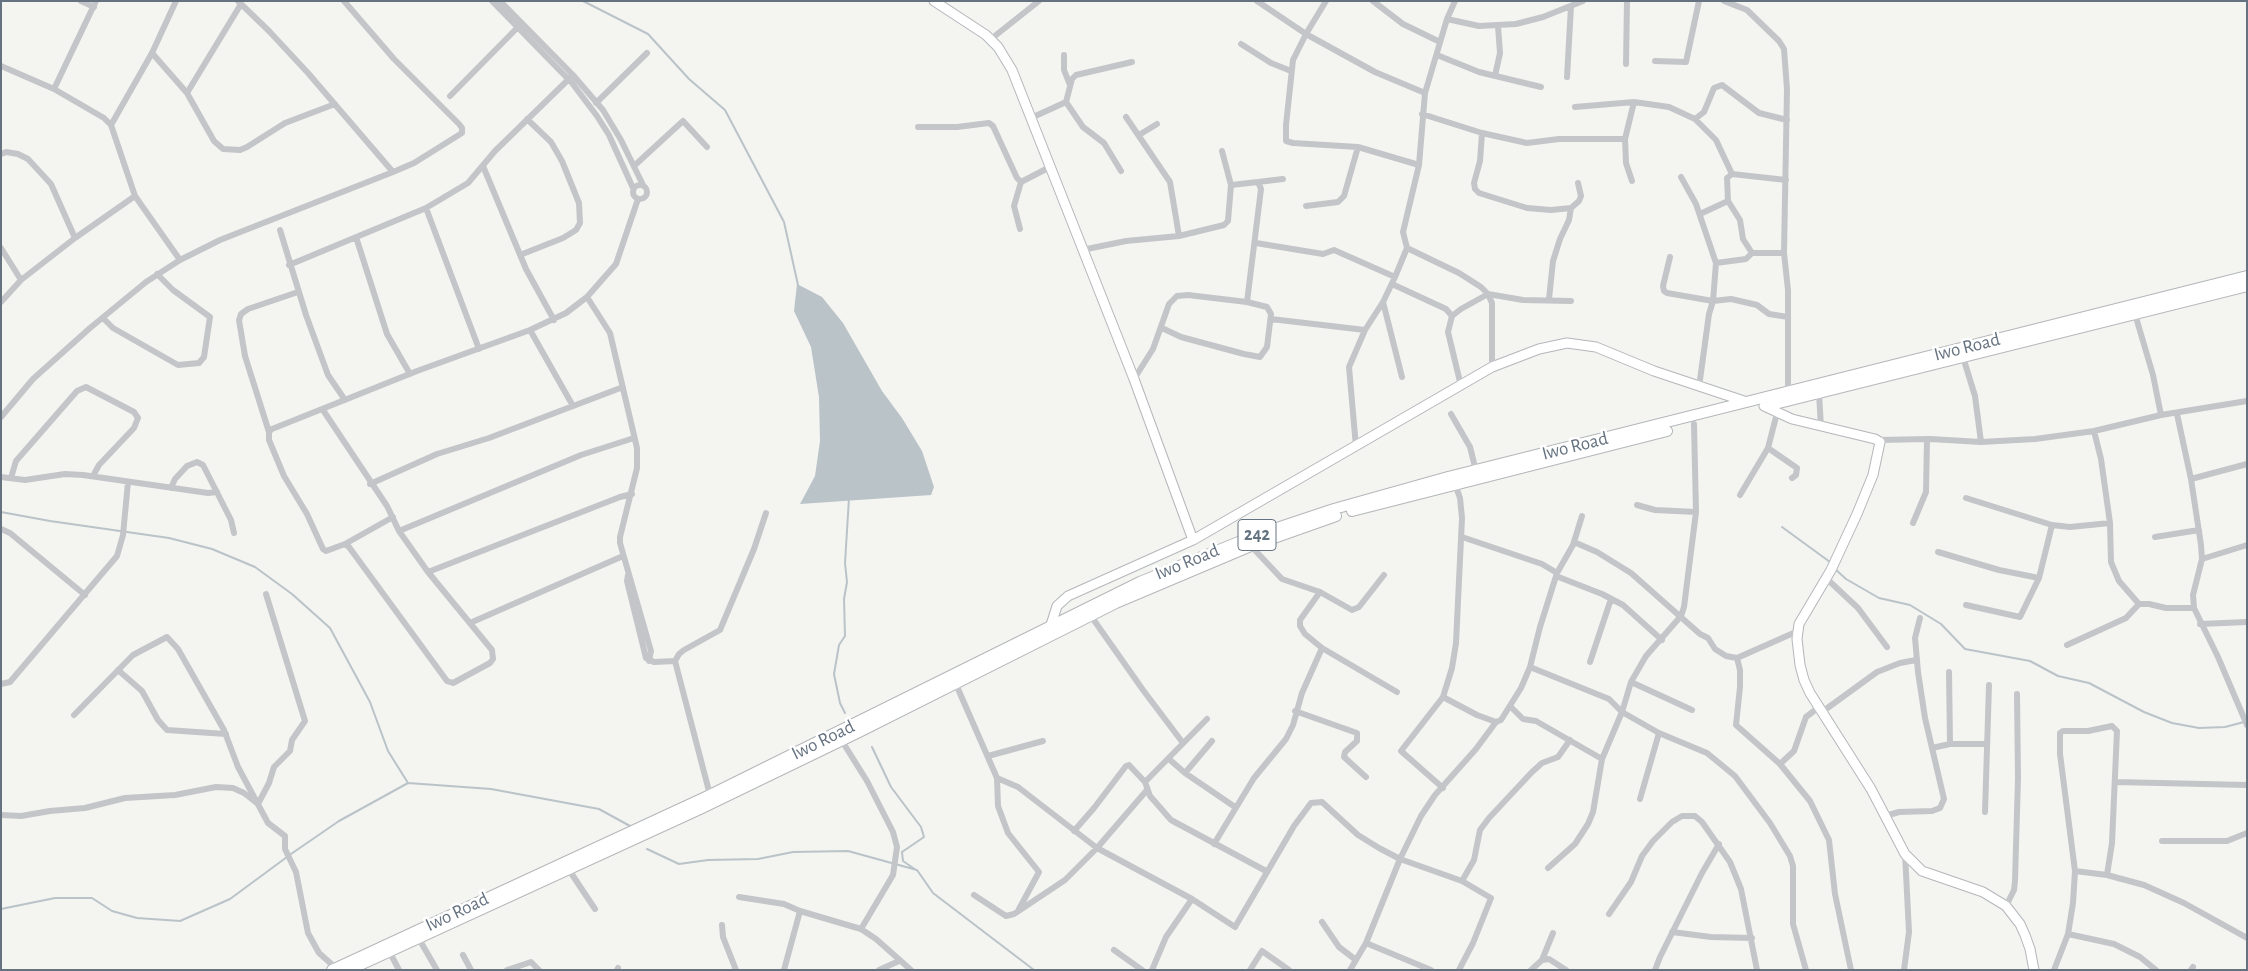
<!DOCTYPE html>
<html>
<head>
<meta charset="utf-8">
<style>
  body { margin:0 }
  #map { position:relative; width:2248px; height:971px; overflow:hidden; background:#f4f4f1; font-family:"Alegreya Sans",sans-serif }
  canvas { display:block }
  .frame { position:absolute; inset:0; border:2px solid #657280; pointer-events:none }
</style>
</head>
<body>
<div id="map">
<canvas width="2248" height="971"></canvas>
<div class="frame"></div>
</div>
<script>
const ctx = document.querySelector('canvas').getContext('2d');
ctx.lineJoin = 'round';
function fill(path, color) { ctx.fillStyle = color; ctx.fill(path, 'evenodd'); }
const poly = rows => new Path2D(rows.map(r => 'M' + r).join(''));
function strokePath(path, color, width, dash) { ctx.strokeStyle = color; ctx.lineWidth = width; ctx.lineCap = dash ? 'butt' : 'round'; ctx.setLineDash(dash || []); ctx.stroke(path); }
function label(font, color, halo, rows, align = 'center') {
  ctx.font = font + ' "Alegreya Sans",sans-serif'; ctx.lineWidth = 5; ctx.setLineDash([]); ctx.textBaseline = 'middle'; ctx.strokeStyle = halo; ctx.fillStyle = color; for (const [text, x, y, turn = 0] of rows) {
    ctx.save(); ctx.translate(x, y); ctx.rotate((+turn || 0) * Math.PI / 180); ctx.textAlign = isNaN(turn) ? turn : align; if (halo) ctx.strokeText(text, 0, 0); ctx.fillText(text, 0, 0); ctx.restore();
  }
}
fill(poly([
  [797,284,822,297,843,323,882,391,902,418,922,451,934,487,931,495,800,504,815,476,820,441,819,397,811,347,794,311]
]), '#bac3c8');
strokePath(poly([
  [583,1,648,34,689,79,725,110,784,222,798,285],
  [1,512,50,521,169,538,212,549,255,567,292,594,330,628,370,702,388,751,408,783,491,789,599,809,630,826],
  [1782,527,1830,562],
  [1834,568,1846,579,1879,598,1910,605,1941,624,1965,649,2030,661,2058,676,2089,683,2144,712,2172,723,2199,728,2225,727,2244,722],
  [845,713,840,703,834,674,839,645,845,636,844,599,847,582,845,563,849,498],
  [872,747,891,787,921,827,924,837,902,852,903,861,916,870],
  [647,849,679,864,708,860,758,859,793,852,848,851,917,870,933,893,1034,970],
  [291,854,339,821,408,783],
  [1,909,55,898,92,898,112,911,137,918,180,921,230,899,287,857]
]), '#bac3c8', 2);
const secondary = poly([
  [934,1,986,35,998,47,1012,70,1134,379,1193,540],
  [1764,406,1792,419,1875,439,1880,442,1873,475,1857,514,1831,570,1799,624,1797,639,1800,665,1804,680,1810,693,1871,789,1905,854,1922,871,1983,892,2006,906,2020,924,2025,935,2030,949,2034,970],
  [1051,625,1057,606,1068,596,1193,540,1492,367,1539,349,1567,343,1596,347,1654,371,1747,402]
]);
const primary = poly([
  [1771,405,2247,286],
  [1352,511,1667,431],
  [332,970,710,795,1140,582,1256,535,1334,509,1448,477,2247,276],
  [349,970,700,809,859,732,1116,603,1251,546,1336,516]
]);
strokePath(secondary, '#b3b7bb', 11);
strokePath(primary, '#b3b7ba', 12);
strokePath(poly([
  [81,1,94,7],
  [238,1,269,31,308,73,393,172],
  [492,1,572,83,597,116,609,135,633,188],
  [500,1,573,75,603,110,621,140,643,185],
  [1257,1,1306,34,1375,72,1425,93],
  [1326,1,1306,34,1293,60,1286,125,1286,141,1293,143,1358,147,1419,165],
  [1373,1,1403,24,1440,42],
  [1724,1,1747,10,1779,41,1784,49,1787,89,1784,253,1788,290,1788,393],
  [1447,19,1479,26,1516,24,1543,17,1583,1],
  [991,39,1039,1],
  [1241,44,1271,63,1291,71],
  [152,53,187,93,214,141,223,149,240,150,247,147,285,123,335,104],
  [1064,55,1064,70,1070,85],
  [1437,55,1479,72,1541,87],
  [1655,61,1686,62,1699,1],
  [1626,64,1627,1],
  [1,66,54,89,104,118,111,125,135,196,180,260],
  [1495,76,1500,53,1498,26],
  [1567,77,1571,6],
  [54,89,96,1],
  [187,93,241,4],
  [450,96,520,25],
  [1066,102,1083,127,1104,143,1121,171],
  [596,103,647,53],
  [1575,107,1634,102,1669,107,1695,119,1716,140,1732,174,1786,180],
  [1422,114,1482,133,1527,143,1559,139,1625,139],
  [1126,117,1170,182,1179,236],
  [1031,118,1066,102,1072,79,1076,75,1132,62],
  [1695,119,1704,112,1714,88,1722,85,1759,113,1787,120],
  [111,125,152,53,176,1],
  [918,127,957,127,989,123,993,126,1017,178,1021,182],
  [1482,133,1480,161,1474,183,1475,189,1479,193,1527,208,1551,210,1571,208,1579,201,1581,196,1578,183],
  [1139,135,1157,124],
  [1,154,6,152,18,154,28,159,51,184,75,238],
  [483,166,526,269,554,320],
  [634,166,683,121,707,147],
  [1681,177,1696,204,1716,263,1713,301,1709,314,1699,387],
  [1632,181,1626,163,1625,139,1634,102],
  [1258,182,1283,179],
  '633 192a7 7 0 1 1 14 0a7 7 0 1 1-14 0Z',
  [1231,185,1258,182,1261,189,1247,302],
  [1728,201,1727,178,1732,174],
  [1306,206,1338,202,1344,196,1358,147],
  [426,208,479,349],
  [1700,214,1728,201,1740,220,1743,239,1752,253],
  [1020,229,1014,206,1021,182,1050,167],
  [280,230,306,315,328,375,345,400],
  [356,237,387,334,410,374],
  [1256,243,1323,254,1334,250,1395,277],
  [1,248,21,280],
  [1407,248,1459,273,1481,287,1488,294,1492,303,1492,367],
  [1082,250,1126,241,1179,236,1224,225,1228,221,1231,185,1222,151],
  [520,255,563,238,576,230,580,223,579,203,562,161,551,142,527,119],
  [1670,257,1663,286,1664,291,1667,293,1713,301,1731,299,1757,305,1769,314,1788,317],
  [1716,263,1746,259,1752,253,1784,253],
  [289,265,426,208,468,183,495,151,573,75],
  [1392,284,1446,309,1452,316],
  [587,297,610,333,637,448,637,468,620,537,620,543,651,651,649,661],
  [1549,299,1553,261,1560,239,1569,220,1571,208],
  [1,302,21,280,75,238,135,196],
  [1383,302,1402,377],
  [2135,314,2153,375,2161,415],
  [103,318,113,328,178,365,199,363,204,357,210,317,173,290,157,274],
  [1271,319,1365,330],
  [530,330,573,406],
  [1963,357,1975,396,1981,442],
  [1134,379,1153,349,1169,304,1177,296,1188,295,1247,302,1267,307,1271,314,1267,347,1260,357,1244,354,1181,337,1162,328],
  [1461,386,1448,332,1452,316,1461,309,1488,294,1523,300,1571,301],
  [1819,393,1821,427],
  [323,410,387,506,399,531,428,572,492,650,493,659,490,663,453,683,447,681,349,547,345,544,326,551,323,549,307,514,284,476,269,440,269,432,272,429,417,371,530,330,566,313,587,297,616,264,638,199],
  [1451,414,1470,447,1476,471],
  [2177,414,2191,479,2201,545,2202,559,2193,595,2194,608,2218,657,2247,725],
  [1,417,33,379,90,328,146,282,180,260,220,240,393,172,414,163,462,133,462,128,459,124,394,59,344,1],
  [2094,431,2101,459,2110,523,2111,562,2119,581,2139,604,2149,604,2166,608,2194,608],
  [269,432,245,356,239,320,241,314,248,309,298,292],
  [1878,440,1930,439,1981,442,2035,439,2094,431,2161,415,2247,401],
  [1356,447,1349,367,1365,330,1383,302,1395,277,1407,248,1403,232,1419,165,1425,93,1447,19,1455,1],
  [1768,448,1797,468,1796,475,1792,478],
  [1,477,25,480,65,474,83,475,208,493,217,492],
  [11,478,16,461,77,391,86,387,134,412,138,418,134,428,99,465,93,476],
  [2191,479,2247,464],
  [370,484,437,454,489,438,623,387],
  [171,488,175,479,187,466,197,462,203,465,231,520,234,533],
  [1740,495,1768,448,1777,413],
  [1966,498,2052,525,2070,527,2110,523],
  [1637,505,1655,510,1696,512],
  [1913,523,1926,492,1927,439],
  [1,529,10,533,85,595],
  [399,531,581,455,634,438],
  [1462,537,1542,564,1557,573],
  [2155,537,2199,530],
  [1574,542,1597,552,1631,573,1700,634,1708,638,1715,649,1726,656,1737,658,1798,631],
  [345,544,393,517],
  [1251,546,1282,579,1320,592,1352,610,1359,607,1384,575],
  [1938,552,1999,570,2039,578],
  [2202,559,2247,545],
  [428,572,620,497,632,494],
  [628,575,627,581,646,658,654,662,675,661],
  [1556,576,1602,594,1623,605,1662,640],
  [1826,578,1858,608,1887,647],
  [1320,592,1300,620,1300,626,1305,634,1322,648,1397,692],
  [1966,605,2020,617,2039,578,2052,525],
  [1091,616,1143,690,1183,743],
  [470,623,623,556],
  [2200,624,2247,622],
  [2067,645,2126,618,2139,604],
  [1737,658,1740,670,1740,687,1736,725,1780,764,1797,785,1810,801,1829,840,1835,894,1851,970],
  [1590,662,1611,599],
  [1530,667,1609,699,1622,712,1659,733,1707,753,1735,776,1770,823,1790,856,1793,866,1793,924,1806,970],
  [118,670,142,691,158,720,167,730,226,734],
  [1949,672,1950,744],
  [955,682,997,778,998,806,1008,833,1039,872,1019,909],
  [1631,682,1692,710],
  [1,684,10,682,117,556,123,535,128,482],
  [1443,697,1477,715,1496,722],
  [1510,706,1523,719,1536,721,1602,759],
  [1295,711,1357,733,1357,741,1345,752,1344,757,1366,777],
  [1822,712,1877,672,1900,663,1916,660],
  [74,715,133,655,167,637,178,649,224,730,238,767,268,823,285,836,285,849,296,872,308,933,319,953,336,968],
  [842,741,867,781,893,832,897,847,893,875,861,929],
  [1932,748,1950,744,1986,744],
  [988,756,1043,741],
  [1169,759,1185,773,1235,807],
  [1780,764,1794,751,1806,717,1819,707],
  [1185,773,1212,741],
  [997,778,1018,787,1097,848,1192,899,1235,927,1294,826,1311,803,1322,802,1358,835,1379,848,1400,859,1462,881,1491,898,1473,943,1459,970],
  [1145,782,1207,719],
  [2115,782,2247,785],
  [1443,788,1401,751,1443,697,1452,668,1456,643,1462,518,1460,498,1455,484],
  [710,795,675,661,679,654,684,650,720,630,754,549,766,513],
  [1640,799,1659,733],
  [1985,812,1989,685],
  [1,815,21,816,50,811,85,808,125,798,175,795,216,787,233,788,244,793,258,804,269,783,274,767,290,751,292,740,305,721,266,594],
  [1885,816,1899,812,1932,811,1940,808,1944,799,1925,718,1918,672,1915,638,1920,618],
  [1074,831,1094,808,1126,766,1129,765,1145,782,1150,796,1171,820,1266,871],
  [2162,841,2227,841,2247,833],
  [1214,844,1254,778,1286,739,1293,725,1302,693,1322,648],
  [1548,868,1575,844,1588,824,1593,812,1602,759,1622,712,1631,682,1646,656,1681,616,1684,607,1696,512,1694,424],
  [569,870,595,909],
  [2075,871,2107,875,2144,885,2184,903,2247,938],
  [1462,881,1474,860,1480,830,1489,818,1532,772,1542,763,1558,757,1570,740],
  [974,895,1006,916,1014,914,1065,880,1097,848,1147,790],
  [739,897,784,904,800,911,861,929,876,939,911,970],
  [2006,906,2014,890,2015,881,2018,778,2017,694],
  [1609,914,1631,882,1642,856,1653,841,1672,822,1682,816,1695,816,1702,822,1730,862,1741,889,1757,970],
  [1322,922,1339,947,1356,960],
  [722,925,723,937,736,970],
  [1672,932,1711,937,1752,938],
  [2068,934,2114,944,2140,957,2156,970],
  [419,939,437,970],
  [1366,943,1431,970],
  [1114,950,1142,970],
  [389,951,399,970],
  [463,955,471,970],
  [1542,960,1553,933],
  [507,970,531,962,539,970],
  [617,970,618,968],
  [784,970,800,911],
  [879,970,899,961],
  [1152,970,1166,937,1192,899],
  [1250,970,1262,951,1289,970],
  [1350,970,1366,943,1400,859,1421,816,1435,795,1476,749,1496,722,1501,720,1521,688,1530,667,1540,627,1557,573,1573,545,1582,516],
  [1531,970,1542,960,1549,959,1566,970],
  [1655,970,1660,957,1702,873,1719,844],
  [1904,970,1909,932,1905,854],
  [2054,970,2068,934,2073,903,2075,871,2060,754,2060,733,2063,731,2088,731,2112,726,2117,731,2112,843,2107,875],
  [2191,970,2193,967]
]), '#c3c5c9', 6);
strokePath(secondary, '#fff', 9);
strokePath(primary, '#fff', 10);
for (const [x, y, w] of [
  [1257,535,38]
]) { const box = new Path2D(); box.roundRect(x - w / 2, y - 15.5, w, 31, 4); ctx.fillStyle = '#fff'; ctx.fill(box); strokePath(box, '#657280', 1); }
label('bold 18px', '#657280', null, [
  ["242",1257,535]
]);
label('19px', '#657280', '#fff', [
  ["Iwo Road",1967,347,-14],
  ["Iwo Road",1575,446,-14],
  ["Iwo Road",1187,562,-22],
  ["Iwo Road",823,740,-26],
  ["Iwo Road",457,912,-25]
]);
</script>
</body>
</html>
